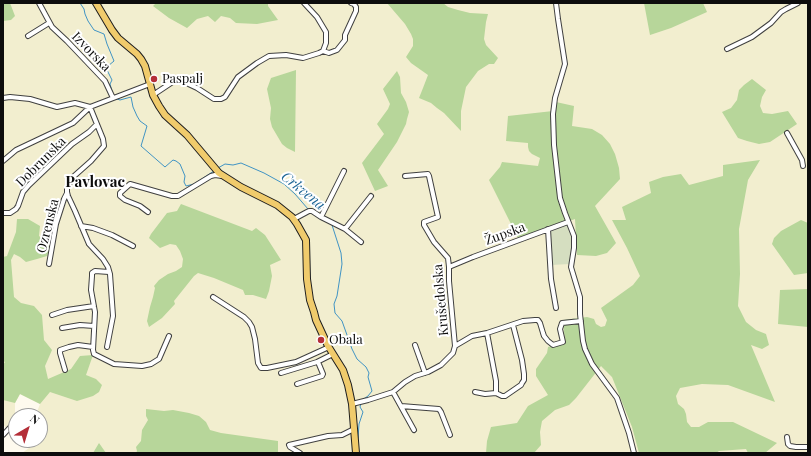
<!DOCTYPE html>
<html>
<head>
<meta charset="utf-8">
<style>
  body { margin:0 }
  #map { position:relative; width:811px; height:456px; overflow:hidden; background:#fefaee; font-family:"Playfair Display",serif }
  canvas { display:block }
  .frame { position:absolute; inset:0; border:4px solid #0d0d0d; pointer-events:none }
  .north { position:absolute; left:8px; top:408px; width:40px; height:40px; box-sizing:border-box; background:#fff; border:1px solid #9e9e9e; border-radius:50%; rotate:38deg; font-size:11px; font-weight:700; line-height:16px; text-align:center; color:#0d0d0d }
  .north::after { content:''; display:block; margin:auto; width:14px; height:18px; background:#b42e38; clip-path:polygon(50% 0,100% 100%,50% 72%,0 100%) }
</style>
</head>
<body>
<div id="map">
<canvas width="811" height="456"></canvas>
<div class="frame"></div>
<div class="north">N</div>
</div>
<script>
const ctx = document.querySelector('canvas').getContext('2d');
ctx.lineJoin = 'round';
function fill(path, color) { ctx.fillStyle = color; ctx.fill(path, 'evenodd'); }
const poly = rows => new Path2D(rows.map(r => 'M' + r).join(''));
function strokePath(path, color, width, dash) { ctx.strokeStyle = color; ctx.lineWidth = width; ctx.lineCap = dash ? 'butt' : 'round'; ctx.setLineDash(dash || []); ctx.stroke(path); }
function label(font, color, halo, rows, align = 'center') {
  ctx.font = font + ' "Playfair Display",serif'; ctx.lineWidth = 4; ctx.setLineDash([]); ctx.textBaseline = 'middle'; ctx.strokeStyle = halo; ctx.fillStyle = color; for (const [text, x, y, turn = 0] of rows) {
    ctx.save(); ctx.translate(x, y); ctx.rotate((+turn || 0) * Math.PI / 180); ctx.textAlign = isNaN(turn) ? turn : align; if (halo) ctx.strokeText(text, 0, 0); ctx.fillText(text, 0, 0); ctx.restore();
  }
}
fill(poly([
  [3,3,808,3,808,453,22,453,46,436,40,421,40,416,38,416,37,412,40,404,20,394,15,403,15,419,7,429,3,424]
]), '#f2eecf');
fill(poly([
  [3,3,10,3,15,16,11,20,3,21],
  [156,3,268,3,268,6,278,20,257,24,236,23,230,18,221,16,215,22,208,16,197,19,187,28,169,18,153,6],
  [387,3,443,3,448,7,458,10,470,13,488,14,486,22,484,39,486,45,498,58,494,64,489,64,478,71,466,87,461,111,461,131,444,113,437,108,431,103,419,98,423,88,428,75,411,63,406,57,413,46,413,39,411,34,405,24],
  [644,3,703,3,707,12,671,28,650,35],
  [296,70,295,152,287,148,282,144,272,127,270,119,271,108,267,89,271,78],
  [397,71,400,77,401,93,406,102,409,112,407,119,406,124,397,142,378,170,388,186,375,191,362,163,384,134,377,124,388,109,390,104,383,89],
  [752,79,766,90,762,97,760,106,763,113,772,114,788,111,797,124,770,142,759,144,747,141,738,138,722,112,731,108,737,100,739,90,744,85],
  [556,102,574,106,572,126,592,129,602,135,610,144,615,154,619,168,620,179,595,206,616,243,607,253,596,256,577,255,575,219,518,238,489,180,500,167,502,162,538,166,540,158,532,154,529,151,528,147,528,143,506,141,508,116,553,111],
  [760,160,748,180,739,229,740,274,738,306,746,322,756,330,766,334,769,345,762,349,751,345,775,402,728,385,702,384,680,388,676,396,678,404,684,409,686,414,687,422,691,427,699,427,708,422,733,422,777,443,765,453,748,453,746,449,719,451,716,453,639,453,632,427,612,377,601,366,576,398,569,405,555,410,542,421,540,432,541,445,534,453,486,453,487,441,491,427,517,423,528,406,548,395,536,376,536,369,547,353,548,347,565,342,563,320,587,317,594,319,596,324,601,327,605,326,607,320,601,308,633,285,640,276,627,248,612,220,626,220,622,207,651,193,649,182,663,177,681,174,689,185,723,176,723,165],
  [181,204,252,231,256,228,265,235,281,260,270,265,272,276,269,291,266,299,253,295,245,295,243,290,214,278,198,273,194,276,174,301,175,304,162,318,149,327,147,321,150,307,153,297,155,288,154,286,159,280,168,274,176,271,182,267,183,259,180,251,176,245,170,244,160,248,149,238,151,234,167,213,177,211],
  [17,219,28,219,40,226,39,236,48,243,49,250,47,256,37,259,26,262,20,257,14,254,11,260,14,297,21,303,34,306,42,315,44,340,52,350,45,366,48,379,71,369,80,356,93,355,86,375,96,379,102,385,99,392,93,396,77,401,50,392,40,404,20,394,15,403,3,400,3,365,5,362,3,361,3,257,7,256,16,232],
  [801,220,808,223,808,273,794,275,772,244,774,238,781,231],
  [808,289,808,327,778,324,780,290],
  [146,409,164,411,173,410,189,413,199,416,206,422,210,430,221,433,278,441,278,453,136,453,137,451,136,447,141,441,142,430,148,420,146,416],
  [99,443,106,453,93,453]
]), '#b7d69a');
fill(poly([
  [567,224,571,232,572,242,570,264,551,265,549,230]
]), '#d5dec0');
strokePath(poly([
  [80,3,84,9,85,14,88,21,94,30,104,34,107,44,114,61,108,66,106,68,112,80,110,84,112,91],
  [117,99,120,100,131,97,133,107,137,116,140,121,147,126,141,146,165,167,173,160,176,161,180,164,185,176,184,182,186,186,194,184,214,171],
  [218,168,225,164,233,165,241,163,264,173,284,184,295,194,308,209],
  [310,212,322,220],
  [332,225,341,253,342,264,337,296,334,304,335,313,342,321,352,349,357,359,366,367,369,373,368,377,372,391,368,396,362,400],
  [358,438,359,424,363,412,360,407,361,403]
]), '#4194c4', 1);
const minor = poly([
  [39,3,52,27,67,41,105,81,113,98],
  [556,3,558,19,565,64,555,98,553,114,554,145,560,198,565,213,574,236,574,248,571,267,580,297,580,314,583,341,585,349,592,364,617,398,629,433,634,453],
  [28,36,49,23],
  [727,49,752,37,771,23,781,12,786,9,798,3],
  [323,51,329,53,337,50,345,40,345,35,356,11,356,7,354,4,351,3],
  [153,95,174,81,180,80,197,88,214,99,221,99,225,97,238,77,257,63,269,56,286,55,303,58,319,53,323,51,326,43,326,32,317,17,304,3],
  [3,98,10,97,30,99,57,107,75,103,90,107],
  [90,107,103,139,104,146,91,161,73,177,67,188,67,192,68,196,75,211,89,244,103,259,108,267,110,274,113,316,107,347],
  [787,133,802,160,803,166],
  [3,161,16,150,73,123,90,107,150,84],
  [405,176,428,174,429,176,438,217,424,222,424,225,434,242,448,258,449,267,449,281,455,346],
  [148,212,140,206,125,200,120,196,120,193,130,184,172,196,178,196,211,176,215,175,222,176],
  [3,213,10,213,16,209,18,206,23,192,29,185,72,144,89,132,97,124],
  [321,217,344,171],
  [294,219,307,212,309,211,312,211,321,217,345,229,361,242],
  [81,226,93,228,112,235,133,246],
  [345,229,371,196],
  [548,229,551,279,556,308],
  [49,264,56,224,64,199,67,193],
  [449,267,473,257,568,222],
  [109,272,95,271,92,273,92,276,91,290,95,312,93,350,94,354,114,364,142,366,151,364,159,359,169,336],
  [213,297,244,317,249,322,252,327,255,339,258,363,261,368,267,368,296,362,329,347],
  [52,315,67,310,94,306],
  [62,328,80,325,94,326],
  [487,333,496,381,496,393],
  [415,345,425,373],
  [65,370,60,353,60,350,69,347,78,345,93,347],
  [281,373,317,362,333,354],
  [297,384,322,376,323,374,318,362],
  [393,392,414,430],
  [475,392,485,394,496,393,502,396,505,396,521,385,522,383,524,380,524,374,522,360,513,325],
  [352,404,368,400,393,392,405,382,415,376,428,372,441,365,453,353,455,346,472,336,487,333,523,321,535,320,538,320,540,323,543,333,544,336,548,341,553,345,563,342,560,329,562,323,581,321],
  [401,406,439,409,441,412,450,435],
  [20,416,23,413],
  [3,435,16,421],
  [787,437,788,444,790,446,796,447,808,447],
  [300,453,290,447,289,445,328,436,342,435,354,429]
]);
const primary = poly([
  [96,3,112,30,118,38,137,54,141,59,145,66,153,95,159,106,165,115,187,135,219,173,241,187,277,205,292,217,297,224,306,240,307,279,310,300,314,312,316,320,328,346,343,370,348,385,352,404,356,453]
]);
strokePath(minor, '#404040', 6);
strokePath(primary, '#1e1e1e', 8);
strokePath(minor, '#fff', 4);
strokePath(primary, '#f0cb6c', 6);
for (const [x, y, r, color] of [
  [154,79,4,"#b42e38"],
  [321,340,4,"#b42e38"]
]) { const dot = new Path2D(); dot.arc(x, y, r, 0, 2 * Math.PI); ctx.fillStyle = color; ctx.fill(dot); strokePath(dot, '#fff', 1.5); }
label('13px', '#0d0d0d', '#fff', [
  ["Izvorska",91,52,46],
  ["Dobrunska",41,162,-45],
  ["Ozrenska",48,226,-76],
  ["Župska",505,234,-20],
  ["Krušedolska",441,300,-95]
]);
label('13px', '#0d0d0d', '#fff', [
  ["Paspalj",162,79],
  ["Obala",329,340]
], 'left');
label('italic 14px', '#1e6696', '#fff', [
  ["Crkvena",303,191,39]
]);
label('bold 15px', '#0d0d0d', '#fff', [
  ["Pavlovac",95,182]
]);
</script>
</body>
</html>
